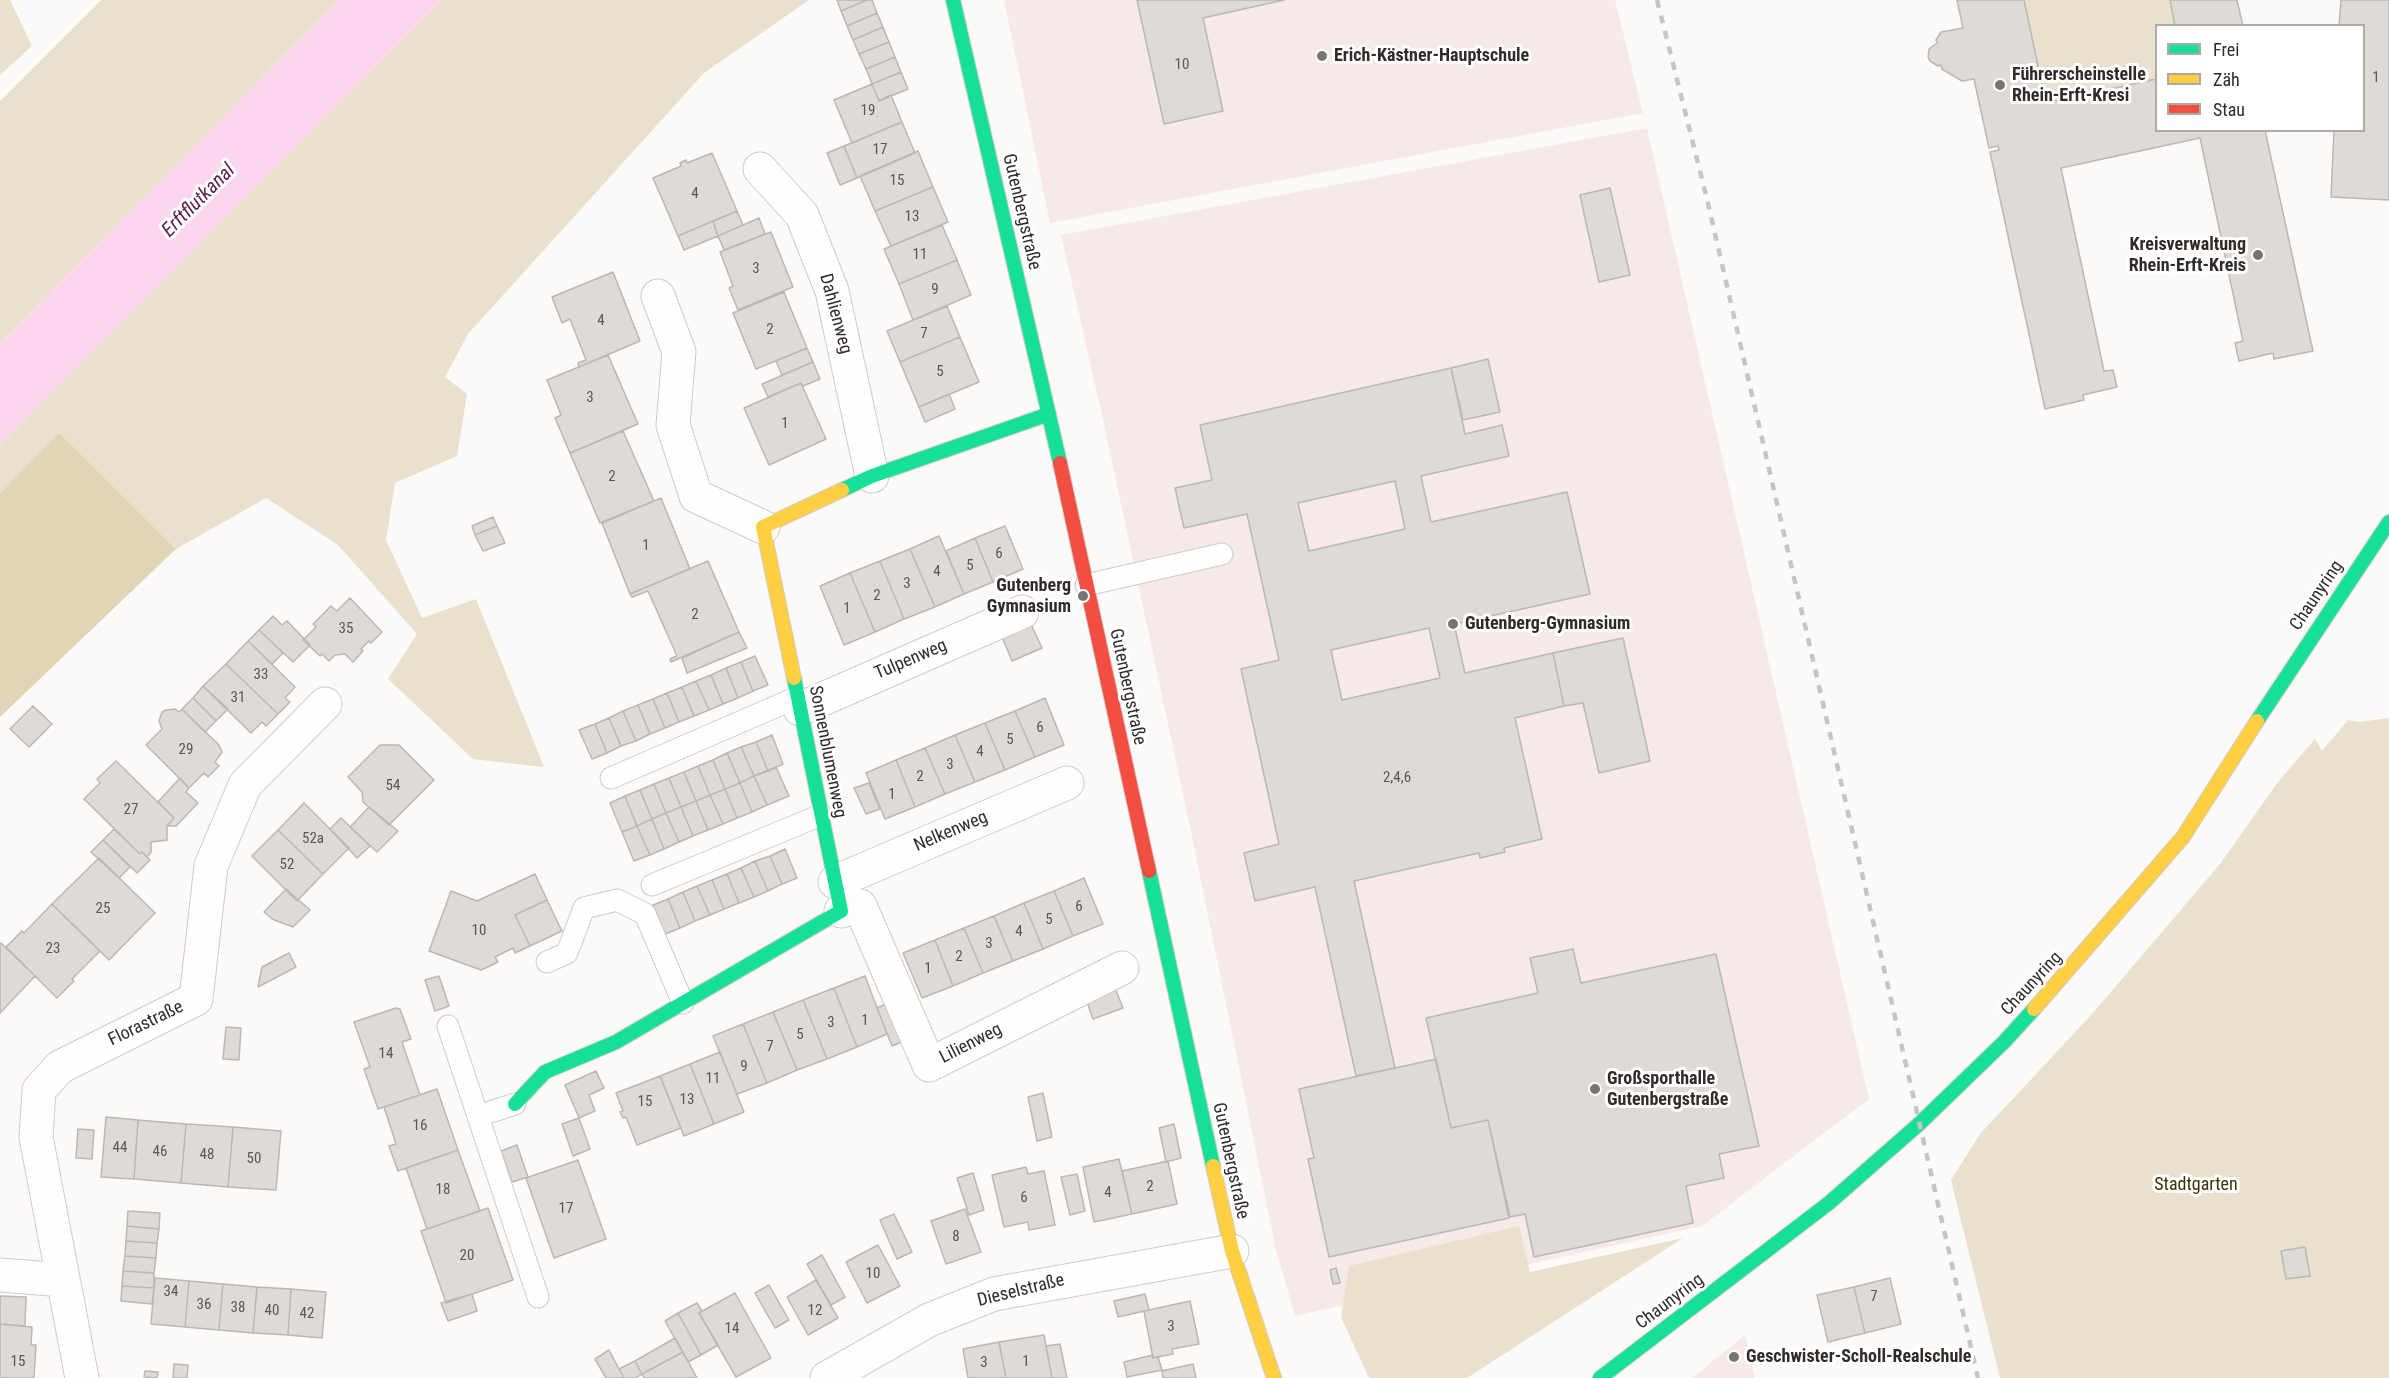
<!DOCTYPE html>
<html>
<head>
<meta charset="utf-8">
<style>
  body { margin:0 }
  #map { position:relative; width:2389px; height:1378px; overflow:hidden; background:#fcfaf9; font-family:"Roboto Condensed",sans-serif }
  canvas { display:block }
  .legend { position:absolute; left:2155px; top:24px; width:210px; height:108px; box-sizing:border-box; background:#fff; border:2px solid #adaaa9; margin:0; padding:8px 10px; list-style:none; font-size:18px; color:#322a28 }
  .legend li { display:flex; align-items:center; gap:12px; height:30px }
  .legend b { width:30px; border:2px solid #adaaa9 }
</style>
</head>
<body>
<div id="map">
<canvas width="2389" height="1378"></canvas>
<ul class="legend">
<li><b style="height:8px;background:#16e098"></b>Frei</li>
<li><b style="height:8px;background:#ffcf43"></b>Zäh</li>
<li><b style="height:8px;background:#f24e42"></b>Stau</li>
</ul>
</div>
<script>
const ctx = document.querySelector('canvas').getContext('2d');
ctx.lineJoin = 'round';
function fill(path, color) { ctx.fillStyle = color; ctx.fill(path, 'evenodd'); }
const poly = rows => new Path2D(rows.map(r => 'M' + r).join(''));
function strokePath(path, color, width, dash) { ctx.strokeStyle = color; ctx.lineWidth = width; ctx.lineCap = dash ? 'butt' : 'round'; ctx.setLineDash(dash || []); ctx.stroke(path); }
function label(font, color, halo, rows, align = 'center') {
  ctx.font = font + ' "Roboto Condensed",sans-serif'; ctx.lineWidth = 6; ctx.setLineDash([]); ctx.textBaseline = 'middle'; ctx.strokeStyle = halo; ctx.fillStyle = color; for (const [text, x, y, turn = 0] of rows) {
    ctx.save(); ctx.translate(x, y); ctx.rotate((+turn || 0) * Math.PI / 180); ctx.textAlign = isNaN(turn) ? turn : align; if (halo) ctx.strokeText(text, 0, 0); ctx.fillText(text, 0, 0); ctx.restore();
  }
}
fill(poly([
  [1004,0,1615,0,1643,113,1050,223],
  [1647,128,1869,1099,1702,1226,1295,1316,1276,1250,1190,827,1103,420,1061,235],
  [1745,1335,1755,1378,1692,1378]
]), '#f5eae7');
fill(poly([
  [0,0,10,0,32,46,0,75],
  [101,0,339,0,0,344,0,101],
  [441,0,809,0,704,73,468,334,445,377,467,394,457,456,395,483,386,540,422,618,476,599,544,767,473,759,388,679,417,634,338,545,266,498,176,549,59,434,0,493,0,444],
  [2024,0,2170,0,2175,25,2156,26,2156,79,2046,103],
  [2389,718,2389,1378,2000,1378,1951,1180,1980,1134,2092,1014,2220,864,2278,782,2315,739,2322,751,2348,720,2359,722],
  [1519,1226,1530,1272,1683,1238,1467,1378,1369,1378,1341,1317,1349,1266]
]), '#e9e1cd');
fill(poly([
  [59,433,176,549,0,717,0,493]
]), '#e0d5b6');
fill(poly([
  [339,0,441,0,0,444,0,344]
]), '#fcd6ef');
const building = poly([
  [837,0,867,0,841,11,837,0],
  [867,0,872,0,877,13,847,26,841,11,867,0],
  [1137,0,1284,0,1203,18,1223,111,1164,124,1137,0],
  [1957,0,2024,0,2046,103,2156,79,2156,130,2265,130,2313,351,2274,359,2273,353,2239,361,2235,343,2243,341,2200,138,2061,168,2104,371,2113,370,2117,387,2083,395,2084,400,2045,409,1990,152,1999,150,1998,146,1989,148,1974,79,1962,81,1942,69,1941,65,1938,66,1930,61,1928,57,1929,49,1937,43,1936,40,1941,32,1963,28,1957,0],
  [2170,0,2237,0,2243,26,2175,26,2170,0],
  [2341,0,2389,0,2389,200,2331,197,2334,130,2364,130,2364,26,2339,26,2341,0],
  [877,13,883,27,853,40,847,26,877,13],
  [883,27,889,42,859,54,853,40,883,27],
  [889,42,895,57,866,69,859,54,889,42],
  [895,57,901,72,872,84,866,69,895,57],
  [901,72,908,89,879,101,872,84,901,72],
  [872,84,879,101,891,95,902,122,852,143,834,100,872,84],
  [902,122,915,153,857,178,844,146,902,122],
  [844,146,857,178,840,185,827,153,844,146],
  [918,151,933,187,875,211,860,176,918,151],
  [712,153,737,211,678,236,653,178,681,166,680,163,686,160,687,163,712,153],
  [933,187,948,222,891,246,875,211,933,187],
  [1610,188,1630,275,1599,282,1580,195,1610,188],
  [737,211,743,225,718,236,713,221,737,211],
  [759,218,765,234,724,250,718,236,759,218],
  [713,221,718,236,684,250,678,236,713,221],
  [942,225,957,260,899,284,884,249,942,225],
  [771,232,793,287,738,310,729,288,733,286,720,252,771,232],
  [957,260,971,295,913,320,899,284,957,260],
  [613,272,640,341,579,367,578,363,586,360,570,319,562,323,552,297,613,272],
  [784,292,807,348,756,369,733,313,784,292],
  [947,306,960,337,900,362,887,331,947,306],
  [960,337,979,382,919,407,900,362,960,337],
  [807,348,813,362,782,375,776,361,807,348],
  [608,355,638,424,570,453,555,418,561,415,547,380,608,355],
  [1488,359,1500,412,1463,420,1451,368,1488,359],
  [813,362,820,379,803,386,801,383,768,397,762,384,813,362],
  [1451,368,1465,434,1502,425,1509,456,1421,476,1431,522,1567,492,1590,594,1454,624,1465,673,1553,653,1564,706,1515,718,1542,839,1504,848,1505,852,1480,858,1479,853,1354,881,1395,1068,1356,1076,1315,887,1255,901,1244,853,1279,844,1241,669,1279,660,1247,514,1184,528,1175,488,1212,480,1200,425,1451,368],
  [1395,481,1405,529,1309,551,1298,503,1395,481],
  [1429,628,1440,678,1342,700,1331,650,1429,628],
  [801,383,826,439,769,465,744,408,801,383],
  [949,394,955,409,925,422,919,407,949,394],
  [623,431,654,501,600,523,570,453,623,431],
  [661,498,690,569,630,594,602,523,661,498],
  [493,517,497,526,475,535,472,526,493,517],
  [497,526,505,543,483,551,475,535,497,526],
  [1005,526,1023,569,993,582,975,538,1005,526],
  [939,536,964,594,935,607,910,549,939,536],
  [975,538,993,582,964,594,946,551,975,538],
  [910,549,935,607,904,619,880,561,910,549],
  [708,561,739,632,671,662,670,659,677,656,648,591,632,597,630,594,708,561],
  [880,561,904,619,875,632,850,573,880,561],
  [850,573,875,632,844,645,820,586,850,573],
  [350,598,382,632,371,643,369,641,361,649,363,651,353,662,345,654,335,655,329,661,322,654,320,656,303,640,316,627,313,624,331,606,337,611,350,598],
  [273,616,282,625,287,621,310,645,293,662,259,630,273,616],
  [1029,620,1042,648,1012,661,1000,632,1029,620],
  [259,630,283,653,272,664,248,641,259,630],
  [739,632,747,648,687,673,682,658,739,632],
  [1623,638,1650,761,1599,773,1583,703,1564,706,1553,653,1623,638],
  [248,641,295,687,285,698,290,702,278,714,226,664,248,641],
  [755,656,768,685,753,691,741,662,755,656],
  [741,662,753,691,738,698,726,668,741,662],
  [226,664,278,714,266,726,262,722,251,733,203,686,226,664],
  [726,668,738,698,723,704,711,675,726,668],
  [711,675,723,704,709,710,696,681,711,675],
  [696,681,709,710,694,716,682,687,696,681],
  [203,686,228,709,216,721,193,698,203,686],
  [682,687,694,716,679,722,667,693,682,687],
  [667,693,679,722,665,728,653,699,667,693],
  [193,698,216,721,205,732,182,709,193,698],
  [1045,698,1064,745,1035,757,1015,711,1045,698],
  [653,699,665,728,650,734,638,705,653,699],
  [638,705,650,734,636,741,623,711,638,705],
  [33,706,52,724,29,747,10,729,33,706],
  [175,709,179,712,182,709,219,745,222,752,215,762,219,766,208,777,204,773,189,788,146,745,162,729,159,721,162,712,166,710,175,709],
  [623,711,636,741,621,746,609,718,623,711],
  [1015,711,1035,757,1005,770,985,723,1015,711],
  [609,718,621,746,607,753,595,724,609,718],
  [985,723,1005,770,975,782,955,735,985,723],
  [595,724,607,753,592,759,579,730,595,724],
  [772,735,783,764,768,771,756,742,772,735],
  [955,735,975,782,945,794,925,748,955,735],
  [756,742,768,771,754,776,741,747,756,742],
  [380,745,399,745,434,780,389,825,363,802,362,792,348,777,380,745],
  [741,747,754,776,740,783,727,753,741,747],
  [925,748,945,794,915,807,896,760,925,748],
  [727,753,740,783,725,789,713,760,727,753],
  [713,760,725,789,710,795,698,766,713,760],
  [896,760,915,807,885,819,866,773,896,760],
  [116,761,174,818,167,826,167,840,151,842,151,852,147,857,142,852,140,854,84,799,100,783,97,779,116,761],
  [698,766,710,795,696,801,684,772,698,766],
  [776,767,789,796,767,805,754,776,776,767],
  [684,772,696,801,681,807,669,778,684,772],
  [754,776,767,805,752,812,740,783,754,776],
  [180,778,189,788,186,792,198,803,176,826,167,826,174,818,158,802,180,778],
  [669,778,681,807,666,813,654,784,669,778],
  [740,783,752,812,737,818,725,789,740,783],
  [869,783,880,809,866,814,854,788,869,783],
  [654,784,666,813,652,819,640,790,654,784],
  [725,789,737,818,723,824,710,795,725,789],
  [640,790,652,819,637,826,625,796,640,790],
  [710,795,723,824,708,830,696,801,710,795],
  [625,796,637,826,622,832,610,803,625,796],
  [696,801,708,830,693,836,681,807,696,801],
  [304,803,349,848,323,874,278,830,304,803],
  [369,807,398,831,377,852,350,827,369,807],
  [681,807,693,836,679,842,666,813,681,807],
  [666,813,679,842,664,849,652,819,666,813],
  [341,818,370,846,357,858,330,829,341,818],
  [652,819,664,849,650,855,637,826,652,819],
  [637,826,650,855,634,861,622,832,637,826],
  [114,829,140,854,142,852,150,860,137,873,103,840,114,829],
  [278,830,323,874,297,901,252,856,278,830],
  [103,840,130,867,119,878,91,852,103,840],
  [785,849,797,878,782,884,770,856,785,849],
  [770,856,782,884,768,891,755,861,770,856],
  [99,858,155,913,109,960,52,904,99,858],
  [755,861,768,891,754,897,741,868,755,861],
  [741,868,754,897,739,903,727,874,741,868],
  [535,874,547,900,515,915,530,946,515,953,513,948,495,957,498,962,481,970,429,951,451,891,477,901,535,874],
  [727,874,739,903,724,909,712,880,727,874],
  [1084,878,1103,924,1073,936,1054,891,1084,878],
  [712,880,724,909,710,915,697,886,712,880],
  [697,886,710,915,695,921,683,892,697,886],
  [286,889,310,910,293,927,272,919,264,912,286,889],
  [1054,891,1073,936,1043,949,1024,903,1054,891],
  [683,892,695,921,680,928,668,899,683,892],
  [668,899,680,928,665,934,653,905,668,899],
  [547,900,562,931,530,946,515,915,547,900],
  [1024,903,1043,949,1013,961,994,916,1024,903],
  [52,904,100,951,72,979,74,981,57,998,6,947,22,931,24,933,52,904],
  [994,916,1013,961,983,973,964,928,994,916],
  [964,928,983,973,953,986,935,940,964,928],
  [935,940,953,986,922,998,903,953,935,940],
  [1,943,35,976,0,1013,0,944,1,943],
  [1573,949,1581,983,1716,954,1759,1146,1719,1154,1724,1178,1686,1186,1693,1223,1534,1257,1525,1214,1510,1217,1488,1120,1451,1128,1426,1018,1538,993,1530,958,1573,949],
  [289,953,296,967,258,987,262,967,289,953],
  [439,976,449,1006,435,1011,425,980,439,976],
  [865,976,887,1034,857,1047,834,988,865,976],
  [834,988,857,1047,827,1059,803,1000,834,988],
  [1115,988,1123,1008,1093,1019,1086,999,1115,988],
  [803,1000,827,1059,797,1070,773,1012,803,1000],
  [891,1002,907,1040,892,1046,877,1008,891,1002],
  [396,1008,400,1009,411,1039,402,1042,420,1095,378,1109,364,1069,370,1067,354,1022,396,1008],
  [773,1012,797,1070,767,1083,743,1024,773,1012],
  [743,1024,767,1083,737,1094,713,1036,743,1024],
  [226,1027,241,1028,239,1060,223,1059,226,1027],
  [720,1052,744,1112,714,1124,690,1064,720,1052],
  [1436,1059,1451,1128,1488,1120,1509,1218,1329,1257,1308,1159,1314,1158,1299,1089,1436,1059],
  [690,1064,714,1124,684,1136,660,1076,690,1064],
  [596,1071,604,1088,589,1095,595,1111,579,1118,565,1085,596,1071],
  [660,1076,681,1128,637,1145,626,1117,623,1118,620,1112,623,1111,616,1093,660,1076],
  [437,1089,458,1150,398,1171,389,1146,396,1144,384,1107,437,1089],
  [1043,1093,1052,1137,1037,1141,1028,1097,1043,1093],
  [106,1117,138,1120,134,1179,101,1177,106,1117],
  [579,1118,590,1149,573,1156,562,1124,579,1118],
  [138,1120,186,1124,181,1183,134,1179,138,1120],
  [186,1124,233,1127,228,1187,181,1183,186,1124],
  [1174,1124,1181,1158,1166,1162,1159,1128,1174,1124],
  [233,1127,281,1131,276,1190,228,1187,233,1127],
  [78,1129,94,1130,92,1159,76,1158,78,1129],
  [517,1145,528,1177,512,1182,501,1151,517,1145],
  [458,1150,480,1211,427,1229,406,1168,458,1150],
  [1119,1159,1132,1214,1094,1222,1083,1167,1119,1159],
  [578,1160,606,1239,554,1258,526,1178,578,1160],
  [1168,1161,1177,1204,1132,1214,1122,1171,1168,1161],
  [1026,1167,1028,1174,1044,1171,1055,1225,1029,1230,1028,1222,1004,1227,992,1175,1026,1167],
  [973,1173,984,1210,969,1215,957,1178,973,1173],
  [1077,1174,1085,1211,1070,1215,1061,1177,1077,1174],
  [488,1208,513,1280,446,1303,421,1231,488,1208],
  [965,1209,981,1252,946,1264,931,1221,965,1209],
  [128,1211,160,1213,159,1229,127,1226,128,1211],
  [894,1214,912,1252,897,1259,880,1220,894,1214],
  [127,1226,159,1229,157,1243,126,1241,127,1226],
  [126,1241,157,1243,156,1258,125,1256,126,1241],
  [878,1245,900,1286,867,1303,846,1262,878,1245],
  [2305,1247,2310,1276,2286,1279,2281,1251,2305,1247],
  [822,1255,845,1297,831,1305,807,1264,822,1255],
  [125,1256,156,1258,154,1273,123,1271,125,1256],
  [1336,1268,1340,1283,1333,1284,1330,1270,1336,1268],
  [123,1271,154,1273,154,1288,122,1286,123,1271],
  [155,1278,189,1281,185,1327,151,1324,155,1278],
  [1890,1278,1901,1324,1865,1333,1854,1287,1890,1278],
  [816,1280,838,1318,808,1335,787,1297,816,1280],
  [189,1281,223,1284,219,1330,185,1327,189,1281],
  [223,1284,257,1287,253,1333,219,1330,223,1284],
  [769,1285,789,1320,775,1328,755,1293,769,1285],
  [122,1286,154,1288,152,1304,121,1301,122,1286],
  [257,1287,291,1289,288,1335,253,1333,257,1287],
  [1854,1287,1865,1333,1828,1342,1817,1295,1854,1287],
  [291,1289,326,1292,322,1338,288,1335,291,1289],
  [735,1293,771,1358,736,1377,699,1313,735,1293],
  [472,1294,477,1311,448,1321,441,1303,472,1294],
  [1145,1294,1149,1310,1118,1317,1114,1301,1145,1294],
  [0,1296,26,1297,25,1326,0,1324,0,1296],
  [1190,1301,1199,1344,1172,1349,1173,1354,1153,1358,1144,1311,1190,1301],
  [697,1303,702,1311,699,1313,718,1345,701,1355,678,1313,697,1303],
  [678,1313,701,1355,688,1362,665,1321,678,1313],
  [0,1324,32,1327,31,1345,36,1345,34,1378,0,1378,0,1324],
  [1044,1335,1052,1378,1006,1378,999,1342,1044,1335],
  [675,1338,683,1352,642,1374,635,1361,675,1338],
  [999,1342,1006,1378,968,1378,963,1349,999,1342],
  [1060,1344,1067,1378,1052,1378,1046,1346,1060,1344],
  [609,1350,619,1369,624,1378,606,1378,595,1359,609,1350],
  [683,1352,697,1378,644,1378,642,1374,683,1352],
  [1153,1355,1153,1358,1158,1357,1162,1370,1127,1377,1124,1362,1153,1355],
  [635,1361,642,1374,636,1378,624,1378,619,1369,635,1361],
  [174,1364,188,1365,187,1378,173,1378,174,1364],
  [1193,1364,1196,1378,1163,1378,1162,1371,1193,1364],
  [145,1371,158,1372,157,1378,144,1377,145,1371]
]);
fill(building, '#dedad6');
strokePath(building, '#bbb7b5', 1.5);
const lane = poly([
  [1086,585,1222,554],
  [611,778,798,697],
  [652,885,821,815],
  [547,962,567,953,584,908,617,900,645,914,683,1003],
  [448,1026,538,1297],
  [478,1116,515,1104]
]);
const street = poly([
  [760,169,802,215,832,291,872,476],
  [658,296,679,352,673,425,696,496,763,527],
  [800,709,1022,612],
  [835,882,1067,783],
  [841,911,860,906,929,1065,1122,968],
  [0,1275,63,1280],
  [82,1378,36,1137,39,1090,60,1067,196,999,211,866,245,785,325,704],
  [827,1378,929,1320,994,1294,1232,1251]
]);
const fast = poly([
  [953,0,1060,463],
  [842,490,872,476,1049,414],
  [2257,721,2389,522],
  [1149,871,1213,1166],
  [515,1104,545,1072,616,1042,841,911,794,678],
  [1600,1378,1829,1203,1919,1124,2004,1042,2034,1009]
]);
const slow = poly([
  [794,678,763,527,842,490],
  [2034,1009,2183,837,2257,721],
  [1213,1166,1232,1251,1274,1378]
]);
const jam = poly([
  [1060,463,1149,871]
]);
strokePath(lane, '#cfcbc9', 23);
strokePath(street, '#cfcbc9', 35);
strokePath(fast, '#cfcbc9', 16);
strokePath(slow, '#cfcbc9', 16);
strokePath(jam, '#cfcbc9', 16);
strokePath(lane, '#fffefe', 21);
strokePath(street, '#fffefe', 33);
strokePath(fast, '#16e098', 14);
strokePath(slow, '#ffcf43', 14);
strokePath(jam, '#f24e42', 14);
strokePath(poly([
  [1657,0,1707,199,1978,1378]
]), '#c6c4c4', 4.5, [8, 8]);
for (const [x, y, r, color] of [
  [1322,56,6,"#797371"],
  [2000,85,6,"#797371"],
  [2258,255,6,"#797371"],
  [1083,596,6,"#797371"],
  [1453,624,6,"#797371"],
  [1595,1089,6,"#797371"],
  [1734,1357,6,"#797371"]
]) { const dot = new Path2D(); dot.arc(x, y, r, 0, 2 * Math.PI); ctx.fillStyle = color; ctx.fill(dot); strokePath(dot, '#fff', 2); }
label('15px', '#5d5654', null, [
  ["10",1182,65],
  ["1",2376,78],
  ["19",868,111],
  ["17",880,150],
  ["15",897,181],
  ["4",695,194],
  ["13",912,217],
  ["11",920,255],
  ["3",756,269],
  ["9",935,290],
  ["4",601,321],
  ["2",770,330],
  ["7",924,334],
  ["5",940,372],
  ["3",590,398],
  ["1",785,424],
  ["2",612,477],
  ["1",646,546],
  ["6",999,554],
  ["5",970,566],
  ["4",937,572],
  ["3",907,584],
  ["2",877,596],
  ["1",847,609],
  ["2",695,615],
  ["35",346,629],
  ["33",261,675],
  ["31",238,698],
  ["6",1040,728],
  ["5",1010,740],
  ["29",186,750],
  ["4",980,752],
  ["3",950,765],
  ["2",920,777],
  ["2,4,6",1397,778],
  ["54",393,786],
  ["1",892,795],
  ["27",131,810],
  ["52a",313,839],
  ["52",287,865],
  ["6",1079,907],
  ["25",103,909],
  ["5",1049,920],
  ["10",479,931],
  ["4",1019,932],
  ["3",989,944],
  ["23",53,949],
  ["2",959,957],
  ["1",928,969],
  ["1",865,1021],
  ["3",831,1023],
  ["5",800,1035],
  ["7",770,1047],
  ["14",386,1054],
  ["9",744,1067],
  ["11",713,1079],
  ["13",687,1100],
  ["15",645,1102],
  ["16",420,1126],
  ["44",120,1148],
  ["46",160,1152],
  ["48",207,1155],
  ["50",254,1159],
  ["2",1150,1187],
  ["18",443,1190],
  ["4",1108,1193],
  ["6",1024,1198],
  ["17",566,1209],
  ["8",956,1237],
  ["20",467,1256],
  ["10",873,1274],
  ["34",171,1292],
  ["7",1874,1297],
  ["36",204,1305],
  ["38",238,1308],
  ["40",272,1311],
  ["12",815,1311],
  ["42",307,1314],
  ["3",1171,1327],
  ["14",732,1329],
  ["15",18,1362],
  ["1",1026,1362],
  ["3",984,1363]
]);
label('bold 18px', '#322a28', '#fff', [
  ["Erich-Kästner-Hauptschule",1334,56],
  ["Führerscheinstelle",2012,75],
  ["Rhein-Erft-Kresi",2012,96],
  ["Kreisverwaltung",2246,245,"right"],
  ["Rhein-Erft-Kreis",2246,266,"right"],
  ["Gutenberg",1071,586,"right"],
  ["Gymnasium",1071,607,"right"],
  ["Gutenberg-Gymnasium",1465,624],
  ["Großsporthalle",1607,1079],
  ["Gutenbergstraße",1607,1100],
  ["Geschwister-Scholl-Realschule",1746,1357]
], 'left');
label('18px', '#322a28', '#fff', [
  ["Gutenbergstraße",1021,212,77],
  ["Dahlienweg",835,314,75],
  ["Chaunyring",2317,596,-56],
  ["Tulpenweg",911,660,-23],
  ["Gutenbergstraße",1127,687,78],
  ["Sonnenblumenweg",827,752,79],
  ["Nelkenweg",951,832,-23],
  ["Chaunyring",2032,984,-47],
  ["Florastraße",146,1024,-26],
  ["Lilienweg",971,1044,-27],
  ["Gutenbergstraße",1230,1161,78],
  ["Dieselstraße",1021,1291,-14],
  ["Chaunyring",1670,1302,-37]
]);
label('18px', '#3e3102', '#fff', [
  ["Stadtgarten",2196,1185]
]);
label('italic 20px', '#5d214e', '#fff', [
  ["Erftflutkanal",199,201,-45]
]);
</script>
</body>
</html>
